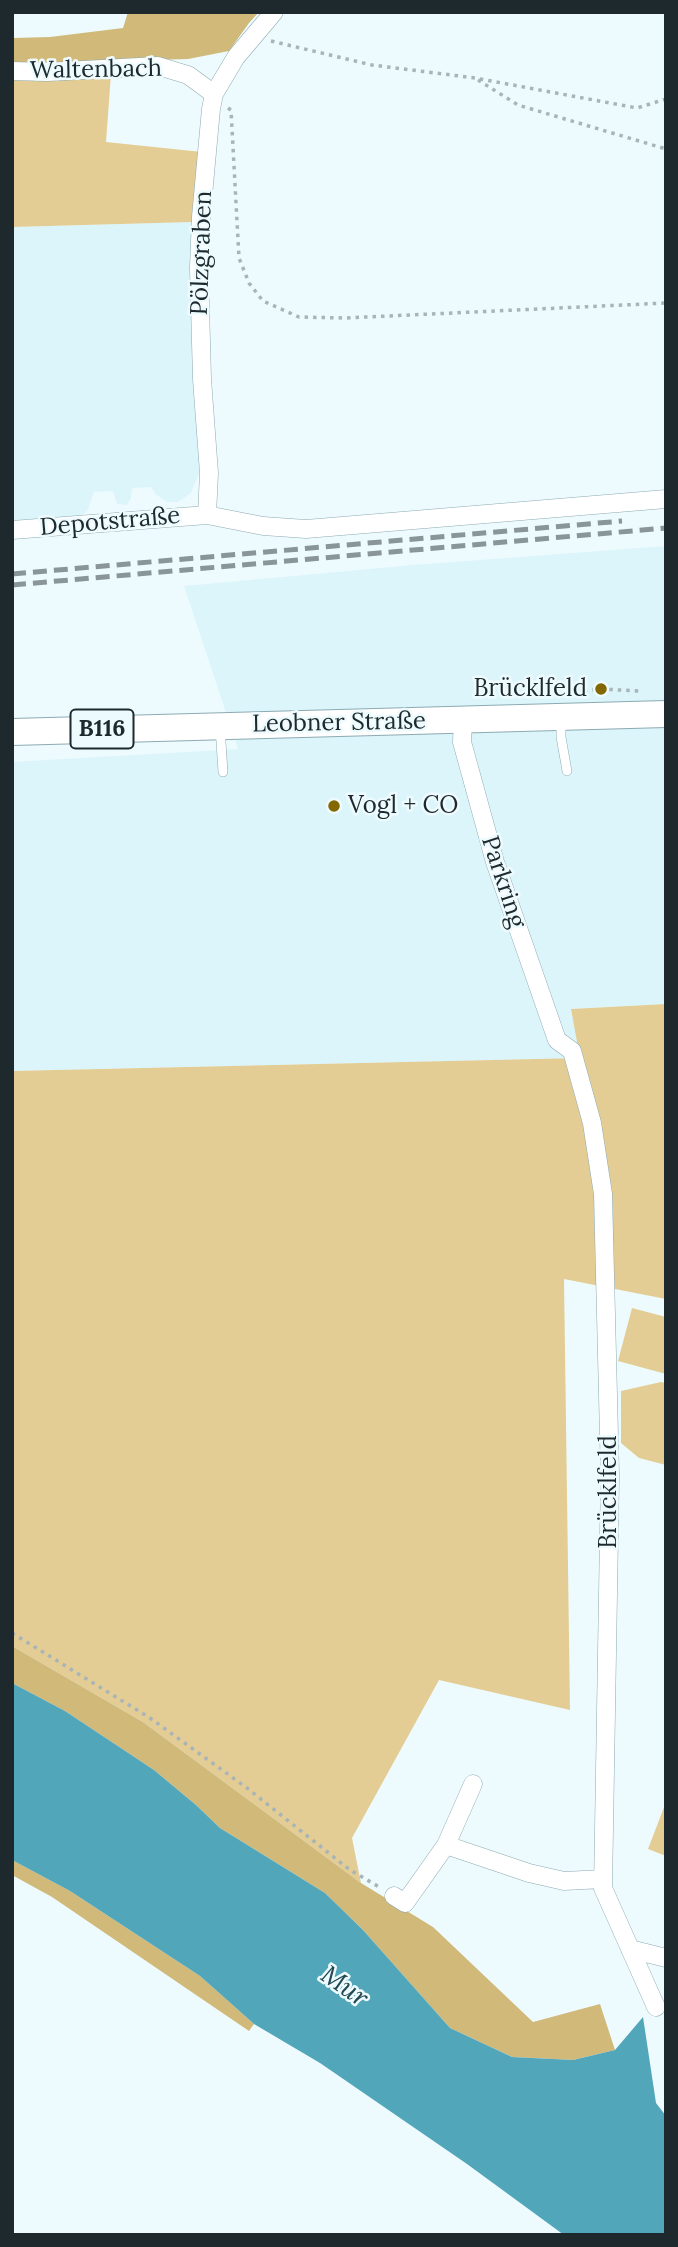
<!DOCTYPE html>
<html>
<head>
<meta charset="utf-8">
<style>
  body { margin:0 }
  #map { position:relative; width:678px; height:2247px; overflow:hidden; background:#eefbfe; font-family:Lora,serif }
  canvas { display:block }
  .frame { position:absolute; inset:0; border:14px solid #1d292c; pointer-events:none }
</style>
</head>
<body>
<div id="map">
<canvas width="678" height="2247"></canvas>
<div class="frame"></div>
</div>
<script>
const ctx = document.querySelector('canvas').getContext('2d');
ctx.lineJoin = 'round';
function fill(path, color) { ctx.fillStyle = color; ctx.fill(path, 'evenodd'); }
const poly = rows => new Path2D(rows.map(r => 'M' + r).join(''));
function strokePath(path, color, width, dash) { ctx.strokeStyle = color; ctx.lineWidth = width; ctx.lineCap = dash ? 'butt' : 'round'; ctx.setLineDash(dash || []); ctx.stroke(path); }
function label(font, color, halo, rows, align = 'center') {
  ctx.font = font + ' Lora,serif'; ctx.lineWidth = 5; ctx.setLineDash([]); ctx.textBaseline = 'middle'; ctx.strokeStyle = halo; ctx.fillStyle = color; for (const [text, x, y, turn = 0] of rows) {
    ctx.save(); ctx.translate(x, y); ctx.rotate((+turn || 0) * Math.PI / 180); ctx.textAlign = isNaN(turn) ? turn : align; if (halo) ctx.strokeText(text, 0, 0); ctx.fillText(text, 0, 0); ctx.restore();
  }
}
fill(poly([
  [193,222,192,264,200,471,191,493,178,502,167,502,155,494,151,487,132,488,131,498,127,505,117,504,113,491,94,492,88,510,80,517,12,523,12,227],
  [666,546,666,1004,571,1009,581,1058,12,1071,12,762,238,749,184,586,413,565]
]), '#dcf5fb');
fill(poly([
  [111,74,106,142,202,152,193,222,12,227,12,77],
  [666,1004,666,1299,564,1279,570,1710,439,1680,352,1838,361,1883,143,1722,12,1646,12,1071,580,1058,571,1009],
  [632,1308,666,1317,666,1374,618,1361],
  [661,1382,666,1383,666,1465,639,1458,621,1443,621,1391],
  [666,1802,666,1856,648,1849]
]), '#e3cd94');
fill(poly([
  [128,12,259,12,249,23,229,51,188,59,12,64,12,38,50,37,123,28],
  [12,1646,143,1722,361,1883,433,1927,533,2022,600,2004,615,2050,573,2060,512,2057,450,2028,363,1930,325,1893,220,1828,196,1805,154,1770,65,1711,12,1683],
  [12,1860,70,1891,200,1976,254,2024,249,2031,52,1897,12,1875]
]), '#d1b97a');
fill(poly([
  [12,1683,65,1711,154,1770,196,1805,220,1828,325,1893,363,1930,450,2028,512,2057,573,2060,615,2050,643,2017,656,2103,666,2116,666,2235,564,2235,467,2164,320,2063,254,2024,200,1976,70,1891,12,1860]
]), '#52a6ba');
const lane = poly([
  [561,721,561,737,567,771],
  [220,727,223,772]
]);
const street = poly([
  [12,71,47,72,158,66,188,75,214,94],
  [207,515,209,473,202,379,199,268,201,217,211,109,214,94,236,57,274,12],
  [12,530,207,515,263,526,306,529,666,499],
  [463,721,462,742,495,862,557,1040,572,1051,592,1123,603,1194,610,1476,603,1888,656,2007],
  [473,1784,446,1845,529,1873,564,1881,603,1879],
  [394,1896,405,1903,446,1845],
  [630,1949,666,1958]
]);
const primary = poly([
  [12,732,666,714]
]);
strokePath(lane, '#8caab2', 10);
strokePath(street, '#8caab2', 19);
strokePath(primary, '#8caab2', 28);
strokePath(poly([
  [271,41,372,65,475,78,637,108,666,99],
  [478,80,518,105,666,149],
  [228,108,231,110,239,258,249,283,263,301,299,317,345,318,666,303],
  [567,693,601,689,639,691],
  [12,1633,150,1718,247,1788,350,1870,381,1888]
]), '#a8b4b7', 3.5, [3.5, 5]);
strokePath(lane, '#fff', 9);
strokePath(street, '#fff', 18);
strokePath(primary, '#fff', 26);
strokePath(poly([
  [12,574,622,521],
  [12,585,666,528]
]), '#899598', 5, [14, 7]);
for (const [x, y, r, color] of [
  [601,689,7,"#836700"],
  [334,806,7,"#836700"]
]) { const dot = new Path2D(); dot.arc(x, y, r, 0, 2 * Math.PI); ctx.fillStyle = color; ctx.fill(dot); strokePath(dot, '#eefbfe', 2.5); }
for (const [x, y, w] of [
  [102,729,63]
]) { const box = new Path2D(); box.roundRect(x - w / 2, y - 19.5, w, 39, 5); ctx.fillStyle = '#eefbfe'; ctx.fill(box); strokePath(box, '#1d292c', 2); }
label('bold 23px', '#1d292c', null, [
  ["B116",102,729]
]);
label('24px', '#1d292c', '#eefbfe', [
  ["Waltenbach",96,70,-1],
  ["Pölzgraben",202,253,-88],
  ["Depotstraße",110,522,-5],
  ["Leobner Straße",339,723,-1],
  ["Parkring",503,882,72],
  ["Brücklfeld",609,1492,-90]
]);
label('24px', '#1d292c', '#eefbfe', [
  ["Brücklfeld",587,689],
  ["Vogl + CO",348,806,"left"]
], 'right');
label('italic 26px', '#224852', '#eefbfe', [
  ["Mur",344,1987,35]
]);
</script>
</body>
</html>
